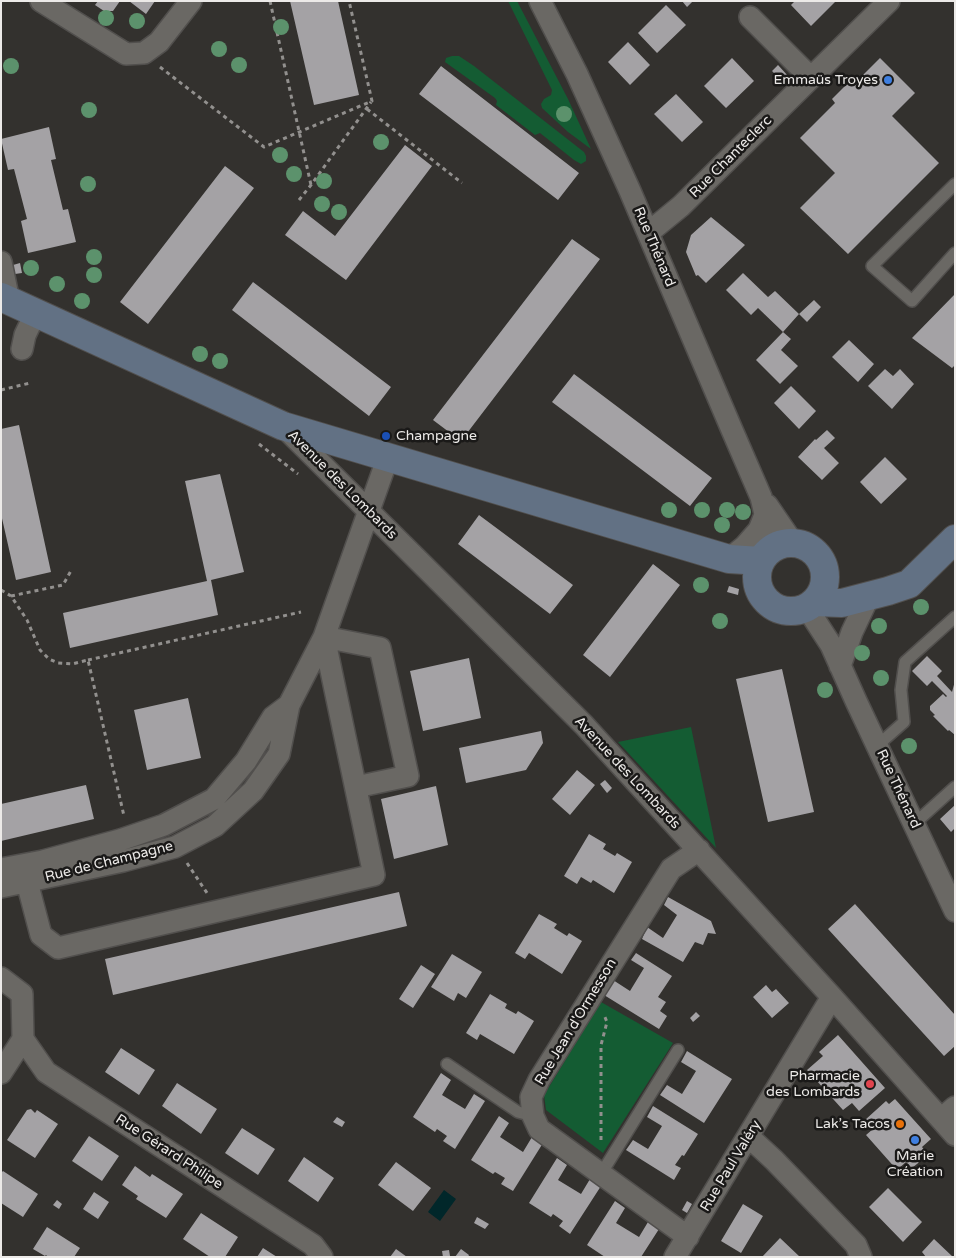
<!DOCTYPE html>
<html>
<head>
<meta charset="utf-8">
<style>
  body { margin:0 }
  #map { position:relative; width:956px; height:1258px; overflow:hidden; background:#33312e; font-family:"Varela Round",sans-serif }
  canvas { display:block }
  .frame { position:absolute; inset:0; border:2px solid #eceae8; pointer-events:none }
</style>
</head>
<body>
<div id="map">
<canvas width="956" height="1258"></canvas>
<div class="frame"></div>
</div>
<script>
const ctx = document.querySelector('canvas').getContext('2d');
ctx.lineJoin = 'round';
function fill(path, color) { ctx.fillStyle = color; ctx.fill(path, 'evenodd'); }
const poly = rows => new Path2D(rows.map(r => 'M' + r).join(''));
function strokePath(path, color, width, dash) { ctx.strokeStyle = color; ctx.lineWidth = width; ctx.lineCap = dash ? 'butt' : 'round'; ctx.setLineDash(dash || []); ctx.stroke(path); }
function label(font, color, halo, rows, align = 'center') {
  ctx.font = font + ' "Varela Round",sans-serif'; ctx.lineWidth = 5; ctx.setLineDash([]); ctx.textBaseline = 'middle'; ctx.strokeStyle = halo; ctx.fillStyle = color; for (const [text, x, y, turn = 0] of rows) {
    ctx.save(); ctx.translate(x, y); ctx.rotate((+turn || 0) * Math.PI / 180); ctx.textAlign = isNaN(turn) ? turn : align; if (halo) ctx.strokeText(text, 0, 0); ctx.fillText(text, 0, 0); ctx.restore();
  }
}
fill(poly([
  [508,1,517,1,568,99,591,149,568,132,542,108,541,104,544,99,551,95,552,90],
  [452,56,459,56,474,66,584,152,586,156,586,161,581,164,574,160,540,133,535,135,496,105,497,101,495,98,445,62,446,58],
  [691,727,716,848,618,742],
  [601,1002,673,1043,603,1153,546,1110,544,1095]
]), '#145c33');
fill(poly([
  [444,1190,456,1199,440,1221,428,1212]
]), '#01272a');
fill(poly([
  [98,1,120,1,113,11,104,11,95,5],
  [129,1,155,1,146,14],
  [290,1,338,1,359,95,314,105],
  [682,1,693,1,687,7],
  [795,1,836,1,811,26,791,5],
  [666,5,686,25,657,53,638,33],
  [628,42,650,65,630,85,608,62],
  [732,58,754,81,726,108,704,86],
  [880,58,915,93,892,116,939,163,848,254,800,208,835,173,800,138,835,103,832,99,853,78,856,82],
  [778,65,788,76,782,81,772,71],
  [441,66,579,173,558,200,419,94],
  [676,94,703,122,682,142,654,114],
  [49,127,56,159,51,160,63,210,68,209,76,242,28,253,21,221,27,219,14,169,8,170,1,139],
  [405,145,432,166,346,280,285,235,303,211,335,236],
  [225,166,254,188,148,324,120,302],
  [711,217,745,245,706,283,698,275,696,276,686,252,691,235],
  [572,239,600,259,461,441,433,420],
  [20,263,22,273,15,274,13,265],
  [743,273,768,297,775,291,799,314,814,300,821,307,807,322,799,314,783,332,758,308,751,315,726,290],
  [253,282,391,387,369,416,232,310],
  [955,294,955,365,952,368,912,338],
  [783,332,791,339,781,350,798,366,780,384,756,360],
  [849,340,874,364,858,382,832,357],
  [885,369,893,376,900,369,914,384,892,409,868,386],
  [574,374,712,478,690,506,552,402],
  [791,386,816,411,799,429,774,403],
  [19,425,51,572,16,580,1,514,1,429],
  [827,430,835,438,824,448,839,463,822,480,798,457,815,439,816,440],
  [885,457,907,479,881,504,860,482],
  [220,474,244,572,211,580,218,615,70,648,63,613,207,581,185,481],
  [479,515,573,585,550,614,458,544],
  [653,564,680,585,610,677,583,655],
  [729,586,739,589,738,595,727,592],
  [927,656,942,671,937,676,952,692,955,681,955,735,949,730,948,731,933,716,935,715,930,710,930,706,943,694,946,697,947,696,932,681,927,686,912,671],
  [469,658,481,718,423,731,410,671],
  [782,669,814,812,768,822,736,679],
  [188,698,201,758,147,770,134,710],
  [541,731,543,743,526,770,466,783,459,748],
  [577,770,595,785,570,815,552,799],
  [605,780,612,788,607,793,600,784],
  [86,785,94,819,1,841,1,804],
  [436,786,448,845,394,859,381,799],
  [955,805,955,828,951,832,940,819],
  [589,834,606,844,603,849,615,856,617,853,632,862,614,893,593,880,591,883,581,877,577,884,564,876],
  [399,892,407,926,113,995,105,959],
  [668,897,711,921,716,934,708,933,703,945,695,942,683,962,642,939,647,927,663,938,677,915,664,905],
  [855,904,955,1015,955,1046,944,1056,828,929],
  [539,914,557,924,554,928,567,936,569,933,582,941,562,974,529,953,525,959,515,953],
  [636,953,672,976,658,997,666,1002,660,1011,667,1016,659,1029,604,995,613,980,630,991,644,968,631,960],
  [452,954,482,972,466,998,458,993,454,1001,431,987],
  [421,965,435,974,413,1008,399,999],
  [766,985,772,992,776,989,789,1003,772,1018,753,997],
  [490,994,507,1004,505,1008,516,1014,518,1011,534,1021,514,1054,480,1034,477,1040,466,1033],
  [696,1012,700,1016,693,1022,690,1018],
  [838,1035,885,1088,859,1111,852,1103,843,1110,807,1070,823,1056,819,1052],
  [121,1048,155,1070,139,1095,105,1072],
  [687,1051,732,1079,704,1123,660,1095,667,1085,682,1094,696,1071,681,1062],
  [441,1073,451,1080,442,1095,465,1109,474,1094,485,1101,455,1149,443,1141,447,1136,437,1129,435,1132,413,1117],
  [177,1083,217,1109,201,1134,162,1106],
  [895,1099,931,1139,922,1147,928,1155,912,1168,906,1162,897,1170,866,1135,873,1129,865,1120,886,1101,889,1104],
  [653,1106,698,1134,684,1156,682,1155,675,1165,681,1168,674,1180,626,1150,633,1140,648,1149,662,1126,647,1117],
  [31,1109,35,1113,37,1110,58,1124,35,1158,7,1140,27,1110],
  [499,1116,509,1123,500,1137,523,1152,532,1137,543,1143,513,1191,501,1184,505,1178,495,1172,493,1174,471,1160],
  [337,1117,345,1122,342,1127,333,1122],
  [242,1128,275,1149,258,1175,225,1153],
  [89,1136,119,1156,102,1181,72,1161],
  [304,1157,334,1178,318,1202,288,1181],
  [557,1158,567,1165,558,1180,581,1194,590,1179,601,1186,570,1234,559,1226,563,1221,553,1214,551,1217,529,1203],
  [396,1162,431,1188,413,1211,378,1185],
  [135,1166,150,1177,152,1174,183,1194,166,1218,136,1199,138,1196,122,1185],
  [3,1171,38,1194,23,1217,1,1203,1,1173],
  [888,1188,922,1222,903,1242,869,1207],
  [94,1192,109,1202,98,1219,83,1209],
  [57,1200,62,1204,59,1209,53,1205],
  [615,1201,625,1208,616,1223,639,1237,648,1222,659,1229,641,1257,605,1257,587,1245],
  [687,1201,692,1204,687,1213,682,1210],
  [743,1204,763,1216,741,1253,721,1241],
  [201,1213,238,1237,225,1257,210,1257,183,1239],
  [477,1217,489,1224,485,1229,474,1223],
  [47,1227,80,1248,74,1257,48,1257,46,1255,45,1256,33,1249],
  [780,1238,800,1257,762,1257],
  [934,1239,953,1257,926,1257,922,1252],
  [263,1248,277,1257,257,1257],
  [396,1249,407,1257,390,1257],
  [461,1249,469,1255,468,1257,455,1257],
  [449,1250,450,1256,443,1257,442,1251]
]), '#a4a2a5');
const lane = poly([
  [955,184,872,266,912,301,955,253],
  [878,745,904,722,901,690,905,662,955,617],
  [914,824,955,787],
  [447,1064,518,1112,533,1116],
  [601,1174,678,1050]
]);
const street = poly([
  [41,1,126,54,144,53,159,42,191,1],
  [540,1,577,74,630,191,732,430,761,497,773,548],
  [750,17,811,78],
  [648,233,681,206,889,1],
  [1,262,9,301],
  [22,349,25,335,35,314],
  [283,426,584,725,832,997,955,1135],
  [767,505,793,543],
  [729,559,745,546,759,530,765,515],
  [807,608,831,645,856,701,955,911],
  [840,666,852,632,869,596],
  [1,869,43,861,120,840,164,825,214,799,246,761,273,717,289,705],
  [27,882,41,935,58,948,374,875,324,637,380,648,408,776,356,787],
  [1,887,123,861,175,847,215,826,253,791,279,754,289,705,324,637,388,457],
  [1,978,22,994,23,1039,1,1073],
  [23,1039,46,1072,313,1245,322,1257],
  [941,1119,955,1107],
  [749,1137,774,1160,856,1245,861,1257],
  [688,1237,539,1129,533,1116,531,1097,539,1080,671,869,699,850],
  [675,1257,832,997]
]);
const secondary = poly([
  [1,297,283,426,729,559,761,561],
  '757 577a34 34 0 1 1 68 0a34 34 0 1 1-68 0Z',
  [814,602,842,603,888,591,909,584,955,539]
]);
strokePath(lane, '#514f4d', 14);
strokePath(street, '#514f4d', 24);
strokePath(secondary, '#514f4d', 30);
strokePath(poly([
  [270,1,311,185],
  [160,67,264,147,372,101,349,1],
  [367,109,462,183],
  [299,200,311,185,371,102],
  [1,390,30,383],
  [259,444,298,474],
  [1,590,11,596,27,620,40,650,49,659,58,663,72,664,88,660,124,816],
  [11,596,63,585,72,569],
  [88,660,301,612],
  [187,863,207,893],
  [601,1140,601,1045,607,1022,604,1015]
]), '#92908e', 3, [4, 4]);
strokePath(lane, '#6a6864', 11);
strokePath(street, '#6a6864', 21);
strokePath(secondary, '#627184', 28);
ctx.fillStyle = '#5c926c';
for (const [x, y] of [
  [106,18],
  [137,21],
  [281,27],
  [219,49],
  [239,65],
  [11,66],
  [89,110],
  [564,114],
  [381,142],
  [280,155],
  [294,174],
  [324,181],
  [88,184],
  [322,204],
  [339,212],
  [94,257],
  [31,268],
  [94,275],
  [57,284],
  [82,301],
  [200,354],
  [220,361],
  [669,510],
  [702,510],
  [727,510],
  [743,512],
  [722,525],
  [701,585],
  [921,607],
  [720,621],
  [879,626],
  [862,653],
  [881,678],
  [825,690],
  [909,746]
]) { ctx.beginPath(); ctx.arc(x, y, 8, 0, 2 * Math.PI); ctx.fill(); }
for (const [x, y, r, color] of [
  [888,80,5,"#3f7fe0"],
  [386,436,5,"#1a4fb4"],
  [870,1084,5,"#e0444e"],
  [900,1124,5,"#e8710a"],
  [915,1140,5,"#3f7fe0"]
]) { const dot = new Path2D(); dot.arc(x, y, r, 0, 2 * Math.PI); ctx.fillStyle = color; ctx.fill(dot); strokePath(dot, '#1a1918', 2); }
label('14px', '#eceae8', '#1a1918', [
  ["Emmaüs Troyes",878,80],
  ["Champagne",396,436,"left"],
  ["Pharmacie",860,1076],
  ["des Lombards",860,1092],
  ["Lak’s Tacos",890,1124],
  ["Marie",915,1156,"center"],
  ["Création",915,1172,"center"]
], 'right');
label('14px', '#eceae8', '#1a1918', [
  ["Rue Chanteclerc",731,157,-45],
  ["Rue Thénard",654,247,67],
  ["Avenue des Lombards",342,485,45],
  ["Avenue des Lombards",627,773,47],
  ["Rue Thénard",898,789,65],
  ["Rue de Champagne",109,862,-14],
  ["Rue Jean d'Ormesson",576,1022,-59],
  ["Rue Gérard Philipe",169,1152,33],
  ["Rue Paul Valéry",731,1166,-59]
]);
</script>
</body>
</html>
